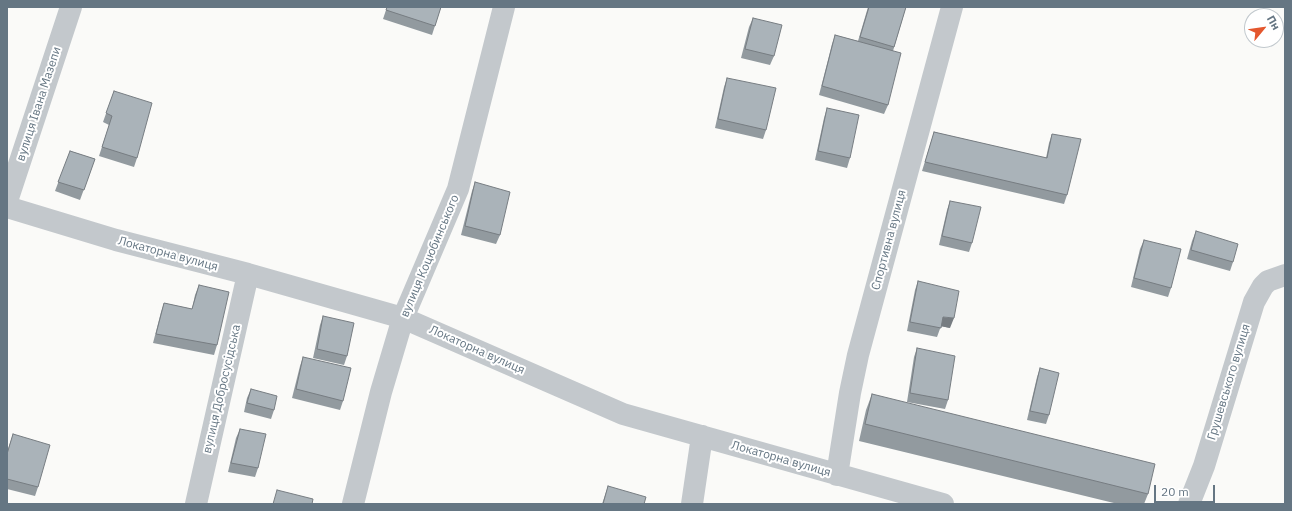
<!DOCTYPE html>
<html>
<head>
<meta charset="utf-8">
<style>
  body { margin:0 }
  #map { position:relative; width:1292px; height:511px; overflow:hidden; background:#fafaf8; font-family:"IBM Plex Sans",sans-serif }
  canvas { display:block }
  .frame { position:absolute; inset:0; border:8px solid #657683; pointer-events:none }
  .north { position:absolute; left:1244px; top:8px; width:40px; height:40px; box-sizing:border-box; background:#fff; border:1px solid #c1c8cd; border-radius:50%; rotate:61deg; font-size:11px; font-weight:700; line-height:16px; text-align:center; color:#657683 }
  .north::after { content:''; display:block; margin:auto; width:14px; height:18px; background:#e4572e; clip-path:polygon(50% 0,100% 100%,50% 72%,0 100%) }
  .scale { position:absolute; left:1154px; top:485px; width:61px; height:18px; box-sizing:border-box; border:2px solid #657683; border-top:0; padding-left:5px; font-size:12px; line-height:14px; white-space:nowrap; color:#657683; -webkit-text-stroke:3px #fff; paint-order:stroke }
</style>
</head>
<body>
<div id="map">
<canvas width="1292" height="511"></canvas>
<div class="frame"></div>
<div class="north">Пн</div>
<div class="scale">20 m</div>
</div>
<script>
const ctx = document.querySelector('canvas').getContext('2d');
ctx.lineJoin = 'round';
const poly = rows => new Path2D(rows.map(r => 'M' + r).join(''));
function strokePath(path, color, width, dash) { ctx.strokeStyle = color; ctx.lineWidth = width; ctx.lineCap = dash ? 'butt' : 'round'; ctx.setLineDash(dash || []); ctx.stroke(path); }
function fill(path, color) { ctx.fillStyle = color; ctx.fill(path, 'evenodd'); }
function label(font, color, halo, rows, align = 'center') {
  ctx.font = font + ' "IBM Plex Sans",sans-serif'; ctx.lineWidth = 4; ctx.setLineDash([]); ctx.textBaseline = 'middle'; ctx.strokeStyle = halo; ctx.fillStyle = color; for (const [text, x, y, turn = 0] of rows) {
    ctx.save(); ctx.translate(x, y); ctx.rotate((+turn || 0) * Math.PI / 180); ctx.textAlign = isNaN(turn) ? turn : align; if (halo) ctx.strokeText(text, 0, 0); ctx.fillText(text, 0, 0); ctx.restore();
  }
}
strokePath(poly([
  [7,201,71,7],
  [7,207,116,240,248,274,403,318,623,414,943,504],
  [837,475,850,393,858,355,952,7],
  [196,504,248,274],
  [353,504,381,392,403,318,458,189,504,7],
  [692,504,702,436],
  [1189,504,1204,466,1254,302,1263,286,1268,281,1285,275]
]), '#c3c8cc', 22);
fill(poly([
  [387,7,441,7,432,35,383,19],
  [868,7,906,7,893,51,888,105,884,114,819,95,832,44,835,35,858,41],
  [753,18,774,56,770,65,741,58,749,27],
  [727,78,766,130,763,139,715,128,724,87],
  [114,91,137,158,134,167,99,156,109,125,103,122],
  [827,108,850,158,847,168,815,160,824,118],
  [934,132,1046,158,1049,143,1052,134,1067,195,1064,204,922,171],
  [70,151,95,159,80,200,55,191],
  [475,182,500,235,496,244,461,235,472,191],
  [950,201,972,243,969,252,939,245,947,210],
  [1196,231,1233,262,1230,271,1187,259,1192,241],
  [1144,240,1171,288,1168,297,1131,287,1140,249],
  [918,281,950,328,941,326,937,337,907,331,915,290],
  [199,285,217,345,214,355,153,343,161,312,164,303,192,309,195,295],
  [323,316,347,356,344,365,313,358,320,325],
  [917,348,948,400,945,409,907,402,914,357],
  [303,357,343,401,340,410,292,398,300,366],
  [1040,368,1049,415,1046,424,1027,420,1037,377],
  [251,389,274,410,271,419,244,412,247,398],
  [872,394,1148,494,1144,504,1118,504,859,441,866,410],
  [240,429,258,468,255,477,228,472,236,438],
  [13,434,38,487,35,496,7,489,7,452],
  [608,486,644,504,602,504]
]), '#929a9f');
fill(poly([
  [943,317,954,318,950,328,940,326]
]), '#777d82');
const building = poly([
  [387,7,441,7,435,26,386,10,387,7],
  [869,7,906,7,894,47,860,37,869,7],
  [753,18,782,25,774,56,745,49,753,18],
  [835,35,901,53,888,105,822,86,835,35],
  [727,78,776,88,766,130,718,119,727,78],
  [114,91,152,103,137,158,102,147,112,116,106,113,114,91],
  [827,108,859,115,850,158,818,151,827,108],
  [934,132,1047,158,1052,134,1081,139,1067,195,925,162,934,132],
  [70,151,95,159,84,190,58,182,70,151],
  [475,182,510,192,500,235,465,226,475,182],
  [950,201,981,207,972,243,942,236,950,201],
  [1196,231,1238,244,1233,262,1191,250,1196,231],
  [1144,240,1181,249,1171,288,1134,278,1144,240],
  [918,281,959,291,954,318,943,317,941,328,910,322,918,281],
  [199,285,229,292,217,345,156,334,164,303,192,309,199,285],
  [323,316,354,323,347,356,317,349,323,316],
  [917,348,955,356,948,400,910,393,917,348],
  [303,357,351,368,343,401,296,389,303,357],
  [1040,368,1059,373,1049,415,1030,411,1040,368],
  [251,389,277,396,274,410,247,403,251,389],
  [872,394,1155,464,1148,494,865,424,872,394],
  [240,429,266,434,258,468,231,463,240,429],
  [13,434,50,445,38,487,7,479,7,454,13,434],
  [608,486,646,497,644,504,603,504,608,486],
  [277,490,313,499,312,504,273,504,277,490]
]);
fill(building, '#aab3b9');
strokePath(building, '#777d82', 1);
label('12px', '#657683', '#fff', [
  ["вулиця Івана Мазепи",39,104,-72],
  ["Спортивна вулиця",889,240,-75],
  ["Локаторна вулиця",168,254,15],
  ["вулиця Коцюбинського",430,256,-67],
  ["Локаторна вулиця",477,350,24],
  ["Грушевського вулиця",1229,382,-73],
  ["вулиця Добросусідська",222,389,-77],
  ["Локаторна вулиця",781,459,16]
]);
</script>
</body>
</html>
